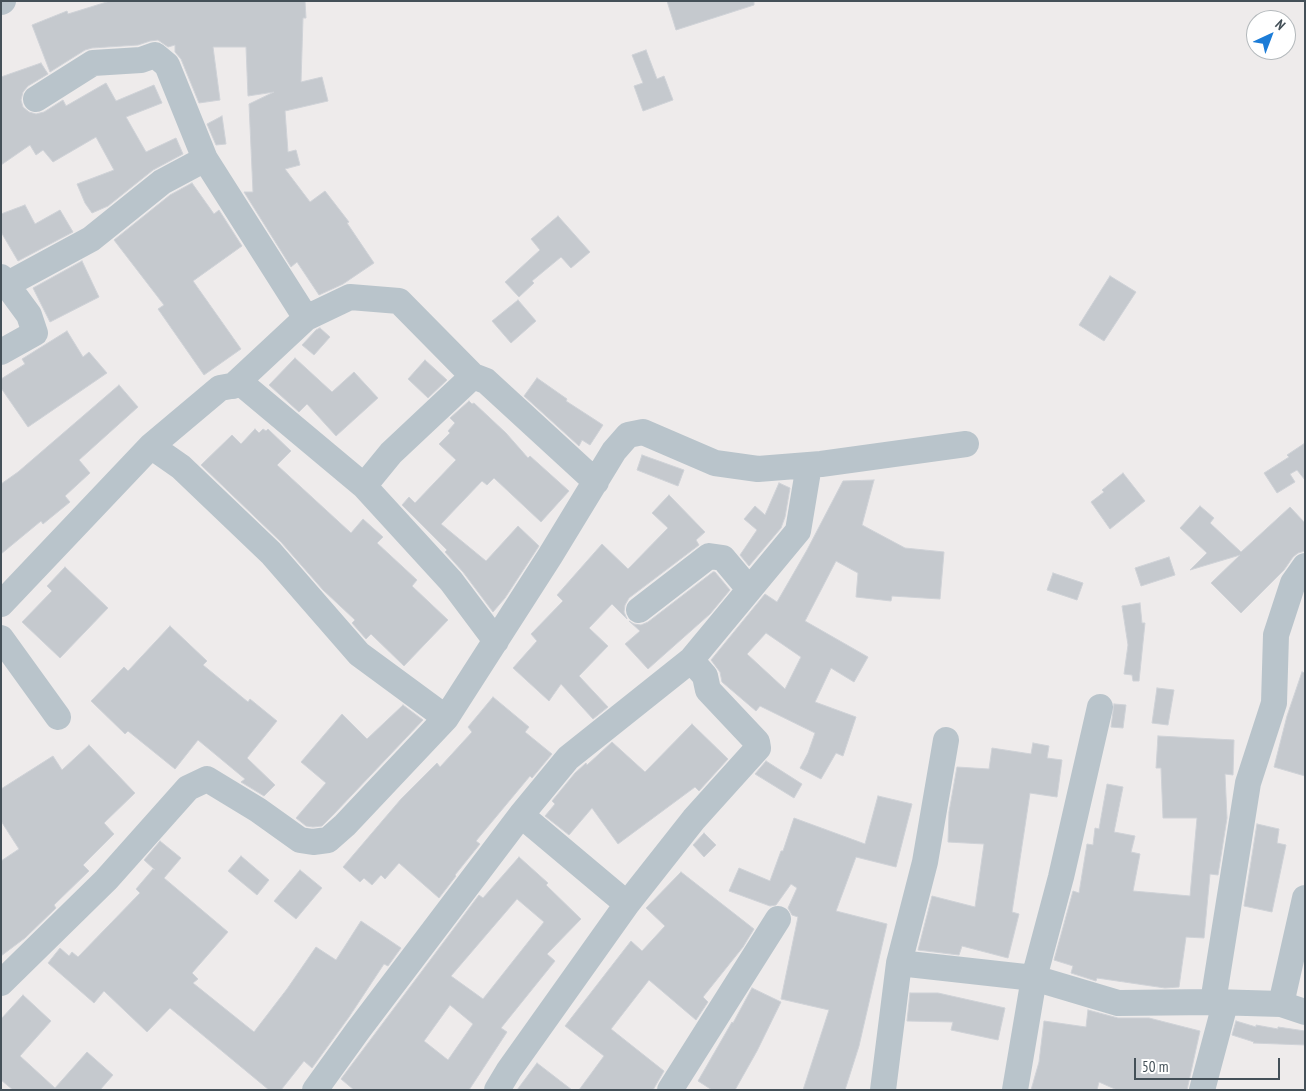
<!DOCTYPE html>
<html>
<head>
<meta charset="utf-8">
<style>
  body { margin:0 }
  #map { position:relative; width:1306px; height:1091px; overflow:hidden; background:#eeebeb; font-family:"PT Sans Narrow",sans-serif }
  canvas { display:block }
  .frame { position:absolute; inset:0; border:2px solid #445058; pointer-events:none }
  .north { position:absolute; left:1246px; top:10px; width:50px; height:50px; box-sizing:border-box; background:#fff; border:1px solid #b4b9bc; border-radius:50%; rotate:43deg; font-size:14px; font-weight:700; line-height:20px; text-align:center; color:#445058 }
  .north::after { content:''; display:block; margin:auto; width:18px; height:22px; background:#1c7cd7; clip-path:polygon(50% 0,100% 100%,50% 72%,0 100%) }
  .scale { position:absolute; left:1134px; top:1058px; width:146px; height:22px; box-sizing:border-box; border:2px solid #445058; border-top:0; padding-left:6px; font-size:15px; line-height:18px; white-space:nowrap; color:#445058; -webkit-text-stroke:4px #fff; paint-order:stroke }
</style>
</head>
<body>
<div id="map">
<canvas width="1306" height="1091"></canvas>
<div class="frame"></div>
<div class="north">N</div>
<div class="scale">50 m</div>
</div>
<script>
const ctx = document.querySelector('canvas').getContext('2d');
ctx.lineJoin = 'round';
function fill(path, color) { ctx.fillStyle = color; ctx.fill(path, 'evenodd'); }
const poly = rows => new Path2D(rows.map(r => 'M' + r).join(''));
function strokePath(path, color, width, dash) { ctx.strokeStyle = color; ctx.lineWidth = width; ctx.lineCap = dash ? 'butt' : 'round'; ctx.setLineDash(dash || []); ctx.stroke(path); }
const building = poly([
  [110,1,305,1,306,18,303,18,301,82,322,77,328,101,285,111,288,152,296,150,300,165,285,169,310,202,325,191,349,222,347,223,374,263,343,284,319,295,297,262,291,267,244,192,253,192,249,104,274,92,248,96,246,47,213,47,220,100,199,103,181,59,175,52,175,45,168,47,158,40,150,41,138,45,92,48,85,50,50,72,32,25,67,11,68,14,110,1],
  [667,1,754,1,754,5,676,30,667,1],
  [646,50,657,79,664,76,673,100,643,111,634,86,643,83,632,55,646,50],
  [41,63,48,74,28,86,23,92,21,100,23,107,29,112,36,114,44,112,63,100,66,106,106,83,116,101,154,85,162,103,126,117,146,152,176,138,183,154,153,170,108,206,92,213,85,203,77,184,114,170,96,137,53,162,43,150,36,155,30,145,1,165,1,77,41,63],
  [222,116,226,144,216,145,207,124,222,116],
  [192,183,214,214,219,210,242,246,193,281,241,349,204,375,158,309,164,305,114,240,170,195,192,183],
  [25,205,35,224,60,210,73,232,18,261,1,232,1,214,25,205],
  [558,216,590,252,571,268,561,257,532,281,534,283,519,297,505,282,540,250,531,239,558,216],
  [82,261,99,297,50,322,33,288,82,261],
  [1110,276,1136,292,1104,341,1079,325,1110,276],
  [518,300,536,321,511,343,492,321,518,300],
  [320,328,330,337,314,355,302,345,316,330,320,328],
  [67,331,83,357,89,352,107,373,28,427,1,388,1,379,25,364,22,359,67,331],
  [295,358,332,392,354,372,378,398,336,436,307,404,299,412,269,385,295,358],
  [425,360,447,380,428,398,408,379,425,360],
  [537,378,567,399,566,401,603,425,590,445,582,440,579,446,524,396,537,378],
  [119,385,138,407,79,460,90,473,65,496,70,502,43,524,41,521,1,554,1,484,18,472,119,385],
  [469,401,472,404,474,403,506,433,528,458,530,456,569,491,541,522,494,478,487,485,482,481,441,524,486,561,518,526,539,546,505,598,493,612,463,572,445,552,447,550,402,505,409,497,415,503,456,460,439,444,450,433,448,431,455,423,450,418,469,401],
  [255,429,259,433,263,429,266,431,268,429,291,451,277,465,351,533,363,519,383,537,377,543,417,580,412,586,448,620,404,666,371,634,366,639,352,623,355,620,323,590,281,542,201,465,232,435,241,444,255,429],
  [1305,443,1305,480,1297,470,1290,474,1295,482,1277,493,1264,473,1289,457,1287,455,1305,443],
  [642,455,684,470,678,486,637,470,642,455],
  [1123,473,1145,501,1110,529,1091,502,1104,492,1102,490,1123,473],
  [874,480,862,525,905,548,944,552,940,599,892,596,891,601,856,597,858,573,836,561,805,621,868,657,854,682,831,668,815,702,856,717,843,756,836,753,821,779,800,768,808,753,815,733,760,706,756,711,722,682,720,672,711,660,765,594,777,602,807,550,843,481,874,480],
  [766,633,801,657,785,689,747,654,766,633],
  [779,483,790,488,785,517,781,528,749,566,740,555,757,530,744,519,755,506,765,515,779,483],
  [669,495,705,532,696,540,699,545,629,598,625,605,624,612,627,619,612,604,589,628,608,646,579,676,608,707,593,719,561,684,549,701,513,668,537,641,531,634,563,601,557,595,602,544,628,569,668,528,652,513,669,495],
  [1200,506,1214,518,1210,523,1241,552,1290,507,1305,523,1305,551,1298,553,1293,557,1284,570,1241,613,1211,583,1240,555,1190,570,1207,553,1180,528,1200,506],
  [1169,557,1175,575,1141,586,1135,568,1169,557],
  [65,567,108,608,60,658,22,622,52,591,47,586,65,567],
  [713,572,715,572,730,590,710,614,648,669,625,644,640,631,629,621,634,624,641,625,648,622,713,572],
  [1053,573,1083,583,1077,600,1047,590,1053,573],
  [1140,603,1142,623,1145,623,1139,681,1133,681,1132,675,1124,674,1128,645,1122,606,1140,603],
  [170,626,207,661,203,665,248,702,250,699,277,721,247,758,275,785,264,796,241,782,245,779,198,740,175,769,128,731,125,734,91,701,124,667,128,671,170,626],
  [1302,672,1305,673,1305,776,1274,767,1287,716,1302,672],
  [1157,688,1174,690,1168,725,1152,723,1157,688],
  [493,697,529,727,525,732,552,754,532,778,530,776,476,841,480,844,455,875,456,876,439,898,399,863,385,879,381,875,372,885,364,878,360,882,343,867,401,799,437,763,440,767,472,732,468,727,493,697],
  [1114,704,1126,705,1123,728,1111,727,1114,704],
  [403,705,423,720,334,814,322,826,313,827,306,826,296,818,326,783,301,762,342,714,367,739,403,705],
  [692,724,728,759,699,791,695,787,618,844,592,808,569,835,545,816,555,804,552,801,575,773,586,763,587,765,612,742,645,772,692,724],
  [1158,736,1234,740,1233,775,1225,774,1227,818,1218,875,1210,874,1204,938,1186,937,1179,987,1165,988,1097,978,1096,981,1071,973,1073,966,1054,960,1073,891,1079,893,1087,844,1093,845,1095,828,1099,829,1107,784,1123,787,1114,832,1135,836,1131,852,1140,854,1133,891,1190,896,1197,818,1163,818,1161,768,1156,768,1158,736],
  [1033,743,1049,746,1047,758,1062,760,1057,797,1030,793,1012,912,1019,914,1008,958,962,946,959,955,918,950,932,896,975,907,984,844,948,842,949,812,957,767,989,769,992,748,1031,754,1033,743],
  [89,745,135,793,104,823,114,834,83,865,89,871,54,905,56,908,25,938,1,956,1,861,19,849,1,821,1,789,53,756,62,770,89,745],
  [766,761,802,784,794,798,755,774,766,761],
  [878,796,912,804,896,867,856,857,836,911,887,924,859,1046,845,1090,803,1090,829,1010,781,999,798,917,792,915,788,908,797,888,791,884,776,905,770,906,729,891,739,868,770,881,781,851,783,851,794,818,865,844,878,796],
  [1257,824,1279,829,1277,843,1286,845,1272,912,1244,906,1257,824],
  [704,833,716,845,704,857,693,845,704,833],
  [160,841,181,858,164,878,228,932,192,973,198,979,193,983,254,1032,287,989,316,947,336,960,361,921,401,948,388,966,384,964,349,1017,312,1068,304,1061,281,1090,269,1090,170,1008,147,1032,104,991,94,1003,48,963,60,948,69,956,72,952,78,957,140,893,136,889,153,869,155,870,144,860,160,841],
  [241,856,269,880,257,895,228,871,241,856],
  [519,857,548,883,546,885,581,919,547,954,555,961,501,1028,507,1032,469,1090,354,1090,341,1079,479,895,483,898,519,857],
  [517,899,544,922,483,999,451,976,517,899],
  [450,1005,473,1024,448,1060,424,1041,450,1005],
  [300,870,322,888,296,919,274,901,300,870],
  [681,872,754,929,743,947,703,997,708,1002,696,1020,649,980,611,1029,664,1071,653,1090,579,1090,604,1056,565,1026,631,941,642,951,665,926,646,908,681,872],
  [752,988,781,1002,757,1051,735,1090,712,1090,698,1081,732,1022,733,1023,752,988],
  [910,993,938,993,1005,1008,998,1040,951,1030,953,1022,907,1021,910,993],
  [23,995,51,1021,20,1056,55,1088,87,1052,113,1075,100,1090,13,1090,1,1080,1,1019,23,995],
  [1088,1010,1118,1018,1149,1018,1200,1031,1187,1090,1117,1090,1099,1082,1097,1090,1031,1090,1039,1062,1044,1021,1086,1027,1088,1010],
  [1236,1021,1256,1027,1256,1025,1278,1029,1278,1027,1305,1031,1305,1045,1253,1043,1254,1042,1232,1035,1236,1021],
  [537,1063,572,1090,517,1090,537,1063]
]);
fill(building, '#c5c9ce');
strokePath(building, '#cfd2d7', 1);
strokePath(poly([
  [1,2,3,1],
  [36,99,93,63,141,60,155,55,167,65,205,159,306,318],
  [1,277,29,315,35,333,1,352],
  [6,285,91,239,162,182,205,159],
  [233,386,306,318,350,297,399,301,473,376,486,381,596,482],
  [151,446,181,467,271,553,359,654,446,718],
  [364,486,391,453,473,376],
  [1,604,151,446,220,388,242,384,364,486,451,581,496,641],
  [639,610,709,556,723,558,749,589],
  [1,638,58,717],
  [521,815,627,904],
  [899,963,1034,978,1118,1003,1213,1002,1281,1004,1305,1012],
  [1,983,106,880,188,788,207,779,258,810,300,840,313,842,328,840,345,825,446,718,550,556,614,451,628,435,643,432,715,463,758,469,821,464,966,444],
  [1213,1002,1248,783,1274,703,1276,635,1293,583,1305,566],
  [1281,1004,1305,898],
  [315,1090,359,1029,521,815,568,758,691,660,798,531,809,465],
  [497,1090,509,1070,627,904,694,819,758,748,757,742,708,690,705,676,691,660],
  [670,1090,778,919],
  [883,1090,899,963,925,862,946,740],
  [1015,1090,1034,978,1061,877,1100,707],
  [1202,1090,1225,1004]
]), '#b9c4cb', 26);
</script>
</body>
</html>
